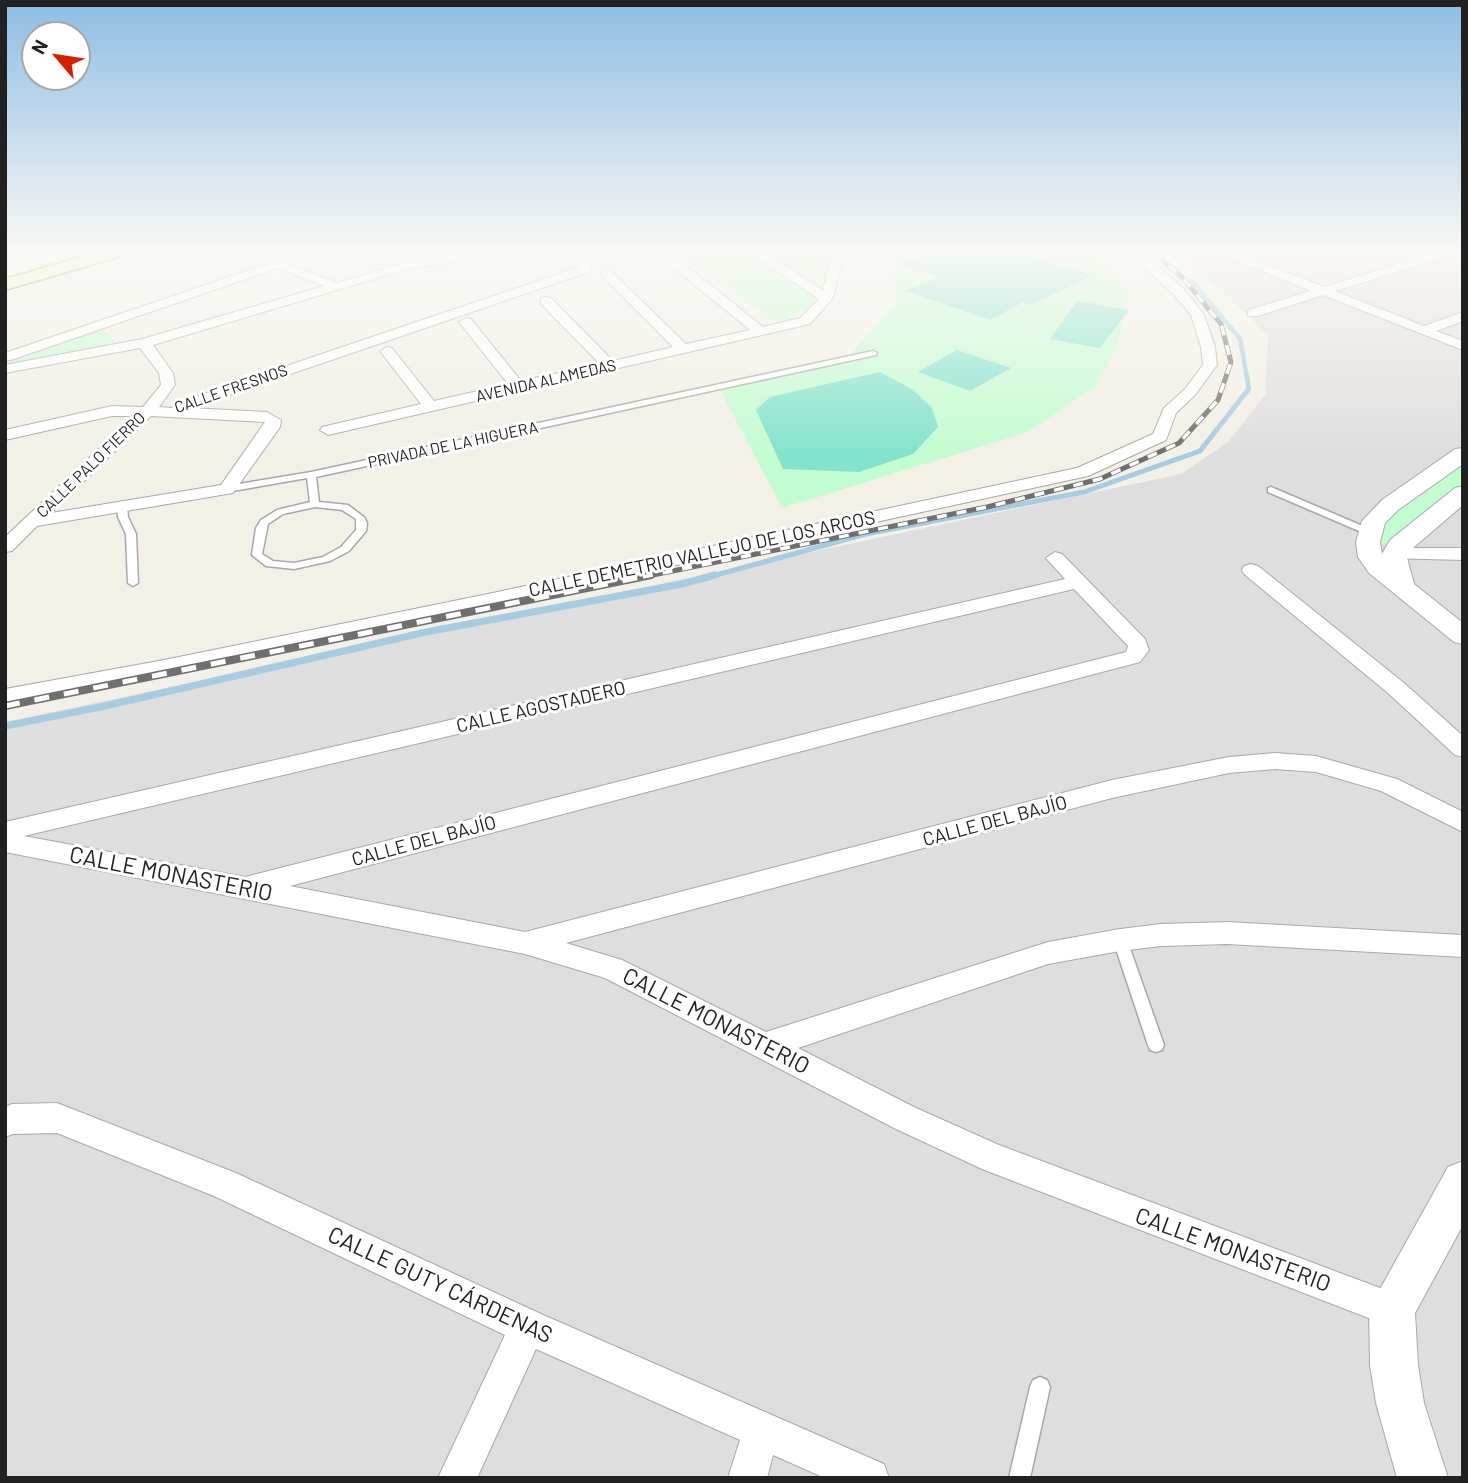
<!DOCTYPE html>
<html>
<head>
<meta charset="utf-8">
<style>
  body { margin:0 }
  #map { position:relative; width:1468px; height:1483px; overflow:hidden; background:#f2f0e7; font-family:Barlow,sans-serif }
  canvas { display:block }
  .frame { position:absolute; inset:0; border:7px solid #212121; pointer-events:none }
  .north { position:absolute; left:21px; top:21px; width:70px; height:70px; box-sizing:border-box; background:#fff; border:2px solid #a6a6a6; border-radius:50%; rotate:299deg; font-size:19px; font-weight:700; line-height:28px; text-align:center; color:#212121 }
  .north::after { content:''; display:block; margin:auto; width:24px; height:32px; background:#d22000; clip-path:polygon(50% 0,100% 100%,50% 72%,0 100%) }
</style>
</head>
<body>
<div id="map">
<canvas width="1468" height="1483"></canvas>
<div class="frame"></div>
<div class="north">N</div>
</div>
<script>
const ctx = document.querySelector('canvas').getContext('2d');
ctx.lineJoin = 'round';
function fill(path, color) { ctx.fillStyle = color; ctx.fill(path, 'evenodd'); }
const poly = rows => new Path2D(rows.map(r => 'M' + r).join(''));
function strokePath(path, color, width, dash) { ctx.strokeStyle = color; ctx.lineWidth = width; ctx.lineCap = dash ? 'butt' : 'round'; ctx.setLineDash(dash || []); ctx.stroke(path); }
function label(font, color, halo, rows, align = 'center') {
  ctx.font = font + ' Barlow,sans-serif'; ctx.lineWidth = 6; ctx.setLineDash([]); ctx.textBaseline = 'middle'; ctx.strokeStyle = halo; ctx.fillStyle = color; for (const [text, x, y, turn = 0] of rows) {
    ctx.save(); ctx.translate(x, y); ctx.rotate((+turn || 0) * Math.PI / 180); ctx.textAlign = isNaN(turn) ? turn : align; if (halo) ctx.strokeText(text, 0, 0); ctx.fillText(text, 0, 0); ctx.restore();
  }
}
fill(poly([
  [1171,248,1463,248,1463,1478,5,1478,5,722,1181,474,1229,441,1265,395,1268,336,1229,297]
]), '#dfdede');
fill(poly([
  [701,248,833,248,823,288,810,306,780,324,678,256],
  [895,248,1065,248,1098,253,1129,293,1117,347,1095,387,1028,432,782,508,718,386,847,358,895,303],
  [100,326,118,345,5,367,5,359],
  [1463,458,1463,499,1403,547,1374,542,1376,525]
]), '#c4fcd1');
fill(poly([
  [934,248,1001,248,1093,275,1031,305,1023,302,990,320,905,291,939,277,899,264],
  [1077,301,1129,310,1100,348,1050,339],
  [957,350,1011,368,970,391,918,372],
  [880,372,912,389,932,408,938,427,913,454,859,472,783,469,756,410,770,397]
]), '#83e3cc');
strokePath(poly([
  [1192,281,1240,339,1249,389,1246,393]
]), '#a7cbe0', 4.5);
strokePath(poly([
  [709,577,866,534,1084,492,1200,451,1247,391]
]), '#a7cbe0', 5);
strokePath(poly([
  [5,726,105,706,426,632,682,584,715,575]
]), '#a7cbe0', 7);
const service = poly([
  [396,248,404,248,409,251,406,253,396,248],
  [873,351,877,353,876,355,316,477,319,502,348,505,365,518,367,524,366,531,349,551,330,561,294,569,266,566,252,555,256,528,261,520,277,510,310,502,307,478,227,492,222,489,227,486,311,472,873,351],
  [315,507,342,510,356,519,356,530,341,547,323,557,294,563,273,561,262,554,268,524,283,514,315,507],
  [1271,487,1372,530,1374,532,1372,534,1366,534,1268,492,1268,488,1271,487],
  [122,503,127,506,128,517,136,534,138,583,133,586,128,583,126,534,118,517,117,506,122,503],
  [1120,934,1125,936,1127,940,1164,1045,1162,1050,1156,1052,1150,1050,1148,1045,1113,940,1115,936,1120,934],
  [1040,1377,1047,1380,1050,1387,1030,1478,1009,1478,1030,1387,1033,1380,1040,1377]
]);
const minor = poly([
  [232,248,248,248,278,260,313,248,330,248,289,264,337,283,410,261,514,248,545,248,539,252,411,268,153,345,173,373,175,385,159,407,172,408,174,404,579,267,560,248,572,248,592,267,589,272,191,408,267,412,281,420,280,427,233,493,37,526,12,551,5,552,5,537,134,416,112,416,5,440,5,430,112,406,143,407,161,385,159,373,140,348,5,373,5,365,142,339,324,286,278,268,11,360,5,361,5,353,267,264,232,248],
  [151,416,265,422,221,485,51,513,151,416],
  [655,248,663,248,669,252,682,248,699,248,676,257,763,327,800,318,819,299,743,248,757,248,823,290,833,248,845,248,833,298,810,324,328,435,320,430,322,427,421,404,380,351,387,347,392,348,434,401,508,384,459,322,466,318,471,319,521,381,600,364,541,304,541,298,546,297,551,298,613,361,673,347,602,276,602,270,606,269,610,270,686,344,750,330,655,253,655,248],
  [1021,248,1053,248,1043,255,1021,248],
  [1124,248,1137,248,1185,290,1204,315,1215,347,1217,365,1195,395,1176,413,1166,440,1088,476,488,606,164,674,5,703,5,689,164,660,488,594,1077,468,1153,434,1164,408,1185,389,1203,365,1201,347,1191,315,1175,296,1124,248],
  [1207,248,1223,248,1239,254,1264,248,1282,248,1280,251,1250,258,1324,287,1451,248,1463,248,1463,252,1335,291,1424,326,1463,312,1463,321,1436,331,1463,341,1463,350,1323,295,1258,316,1248,316,1248,310,1311,291,1207,248],
  [1394,548,1463,548,1463,560,1387,558,1385,554,1394,548],
  [1055,552,1062,554,1145,639,1149,650,1140,662,290,886,525,932,1112,780,1229,757,1275,753,1316,756,1397,779,1463,812,1463,832,1381,791,1316,772,1275,769,1229,773,1112,798,566,943,622,960,766,1032,1048,942,1120,929,1161,924,1227,922,1463,935,1463,957,1227,944,1161,946,1120,951,1048,964,798,1048,916,1108,999,1145,1404,1297,1410,1309,1404,1321,1392,1327,982,1169,894,1128,605,978,525,954,5,852,5,822,1065,579,1046,558,1055,552],
  [1074,589,1128,646,1126,652,245,877,24,836,1074,589],
  [1251,564,1258,566,1404,683,1463,736,1463,757,1455,755,1388,693,1244,574,1242,570,1244,566,1251,564],
  [57,1103,236,1173,541,1314,884,1464,889,1478,825,1478,773,1455,767,1478,728,1478,740,1440,536,1349,477,1478,438,1478,505,1335,214,1196,57,1133,13,1134,5,1137,5,1107,12,1104,57,1103]
]);
const tertiary = poly([
  [1463,448,1463,464,1398,510,1385,523,1380,542,1382,554,1390,540,1455,488,1463,486,1463,505,1406,554,1414,584,1463,623,1463,644,1454,642,1369,573,1358,557,1356,542,1362,521,1382,500,1455,449,1463,448],
  [1463,1161,1463,1225,1415,1313,1418,1365,1424,1403,1448,1478,1397,1478,1376,1403,1370,1365,1369,1309,1448,1167,1463,1161]
]);
const secondary = poly([
  [112,248,138,248,135,252,5,290,5,279,112,248]
]);
strokePath(service, '#a8a8a8', 3);
strokePath(minor, '#a8a8a8', 2);
strokePath(tertiary, '#a8a8a8', 2);
strokePath(secondary, '#5f8001', 3);
fill(service, '#fff');
fill(minor, '#fff');
fill(tertiary, '#fff');
fill(secondary, '#effcbb');
const railFar1 = poly([
  [643,577,987,507,1100,479,1179,443,1218,400,1231,362,1221,324,1182,277,1148,248]
]);
const rail = poly([
  [5,706,651,575]
]);
strokePath(railFar1, '#6f6f6f', 5);
strokePath(rail, '#6f6f6f', 8);
strokePath(railFar1, '#fff', 3.5, [10]);
strokePath(rail, '#fff', 5, [15]);
const sky = ctx.createLinearGradient(0, 0, 0, 455);
sky.addColorStop(0, '#8ebde5');
sky.addColorStop(0.55, '#f9f8f4');
sky.addColorStop(1, '#f9f8f400');
ctx.fillStyle = sky;
ctx.fillRect(0, 0, 1468, 455);
label('16px', '#212121', '#fff', [
  ["AVENIDA ALAMEDAS",546,381,-13],
  ["CALLE FRESNOS",231,389,-19],
  ["PRIVADA DE LA HIGUERA",453,445,-12],
  ["CALLE PALO FIERRO",91,465,-44]
]);
label('19px', '#212121', '#fff', [
  ["CALLE DEMETRIO VALLEJO DE LOS ARCOS",702,554,-12],
  ["CALLE AGOSTADERO",541,707,-13],
  ["CALLE DEL BAJÍO",995,821,-15],
  ["CALLE DEL BAJÍO",424,841,-15]
]);
label('23px', '#212121', '#fff', [
  ["CALLE MONASTERIO",171,874,11],
  ["CALLE MONASTERIO",716,1021,27],
  ["CALLE MONASTERIO",1233,1250,20],
  ["CALLE GUTY CÁRDENAS",440,1285,25]
]);
</script>
</body>
</html>
